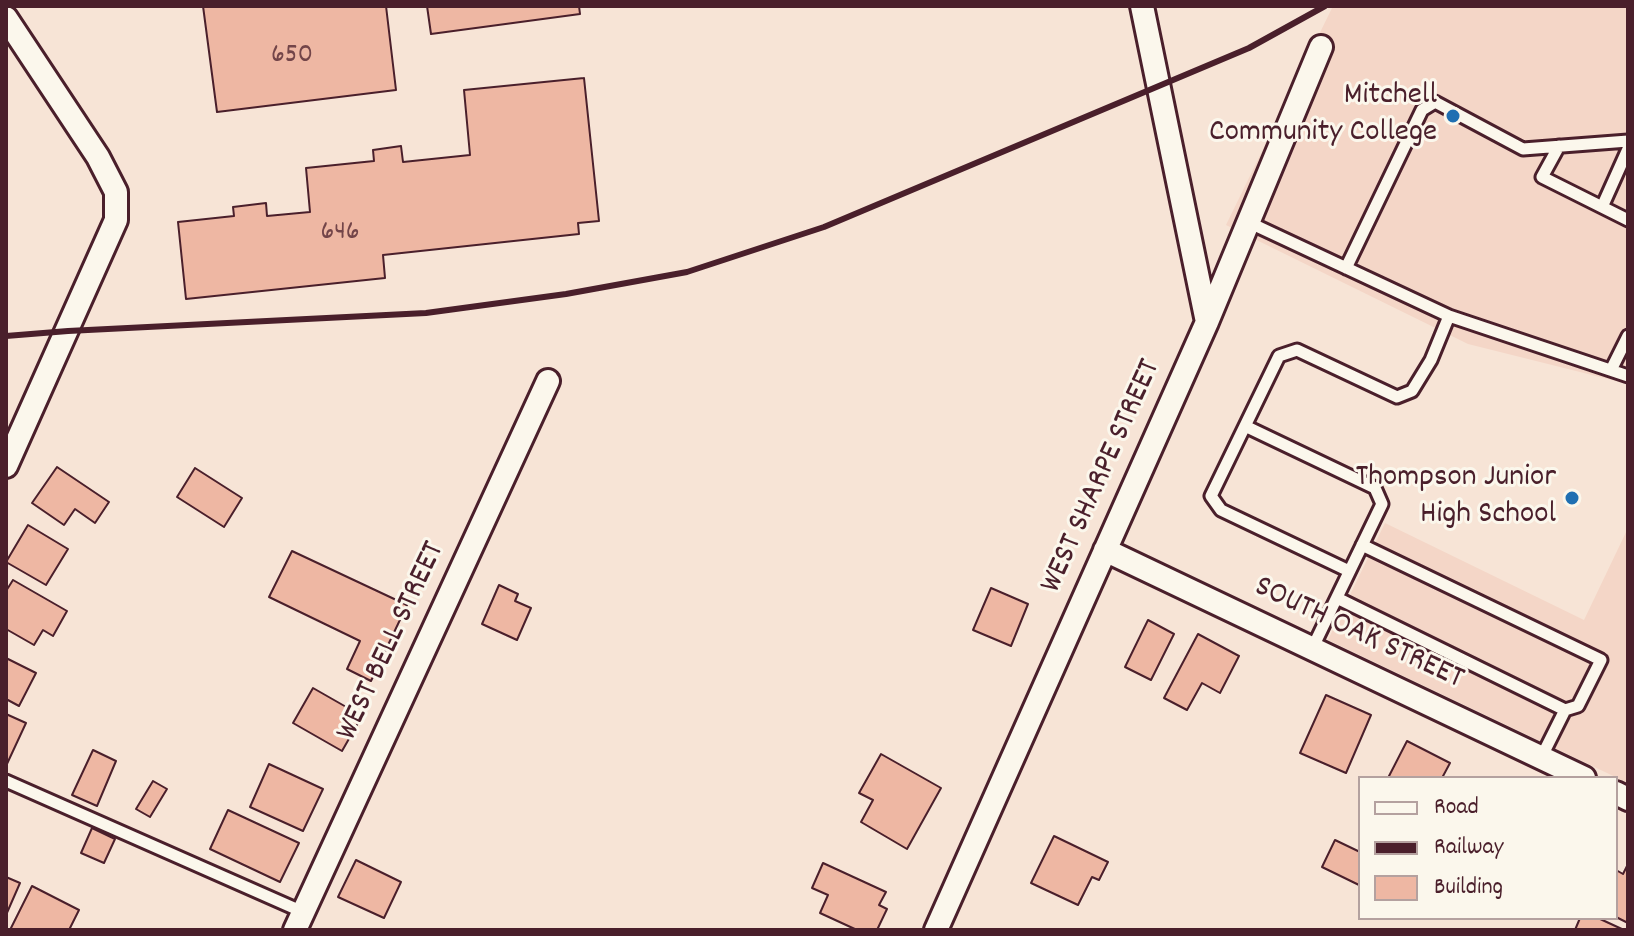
<!DOCTYPE html>
<html>
<head>
<meta charset="utf-8">
<style>
  body { margin:0 }
  #map { position:relative; width:1634px; height:936px; overflow:hidden; background:#f7e4d6; font-family:Dekko,sans-serif }
  canvas { display:block }
  .frame { position:absolute; inset:0; border:8px solid #4a1f2b; pointer-events:none }
  .legend { position:absolute; left:1358px; top:776px; width:260px; height:144px; box-sizing:border-box; background:#fbf7ec; border:2px solid #b4a19f; margin:0; padding:10px 14px; list-style:none; font-size:24px; color:#4a1f2b }
  .legend li { display:flex; align-items:center; gap:16px; height:40px }
  .legend b { width:40px; border:2px solid #b4a19f }
</style>
</head>
<body>
<div id="map">
<canvas width="1634" height="936"></canvas>
<div class="frame"></div>
<ul class="legend">
<li><b style="height:10px;background:#fbf7ec"></b>Road</li>
<li><b style="height:10px;background:#4a1f2b"></b>Railway</li>
<li><b style="height:22px;background:#eeb7a3"></b>Building</li>
</ul>
</div>
<script>
const ctx = document.querySelector('canvas').getContext('2d');
ctx.lineJoin = 'round';
function fill(path, color) { ctx.fillStyle = color; ctx.fill(path, 'evenodd'); }
const poly = rows => new Path2D(rows.map(r => 'M' + r).join(''));
function strokePath(path, color, width, dash) { ctx.strokeStyle = color; ctx.lineWidth = width; ctx.lineCap = dash ? 'butt' : 'round'; ctx.setLineDash(dash || []); ctx.stroke(path); }
function label(font, color, halo, rows, align = 'center') {
  ctx.font = font + ' Dekko,sans-serif'; ctx.lineWidth = 6; ctx.setLineDash([]); ctx.textBaseline = 'middle'; ctx.strokeStyle = halo; ctx.fillStyle = color; for (const [text, x, y, turn = 0] of rows) {
    ctx.save(); ctx.translate(x, y); ctx.rotate((+turn || 0) * Math.PI / 180); ctx.textAlign = isNaN(turn) ? turn : align; if (halo) ctx.strokeText(text, 0, 0); ctx.fillText(text, 0, 0); ctx.restore();
  }
}
fill(poly([
  [1335,6,1628,6,1628,384,1468,344,1226,225,1332,8],
  [1385,523,1584,620,1628,528,1628,783,1328,640]
]), '#f4d6c7');
const building = poly([
  [203,6,386,6,396,90,217,112,203,6],
  [427,6,579,6,580,14,431,34,427,6],
  [584,78,599,221,578,223,579,234,383,255,385,278,186,299,178,222,234,216,233,207,266,203,267,216,310,212,306,168,374,161,373,150,401,146,403,162,470,155,464,90,584,78],
  [57,467,109,502,95,523,75,509,64,525,32,503,57,467],
  [195,468,242,498,224,527,177,497,195,468],
  [28,525,68,549,46,585,6,562,28,525],
  [292,551,407,605,371,681,347,669,360,641,269,597,292,551],
  [13,580,67,611,53,636,43,630,34,645,6,629,6,591,13,580],
  [499,585,518,594,515,601,531,608,517,640,482,624,499,585],
  [991,588,1028,604,1011,646,973,630,991,588],
  [1148,620,1174,634,1151,680,1125,667,1148,620],
  [1198,634,1239,656,1220,693,1202,683,1187,710,1164,698,1198,634],
  [6,658,36,673,19,706,6,699,6,658],
  [313,688,362,716,342,751,293,723,313,688],
  [1326,695,1371,715,1346,773,1300,753,1326,695],
  [6,714,26,723,6,766,6,714],
  [1407,741,1450,763,1442,778,1388,778,1407,741],
  [93,750,116,761,97,806,72,795,93,750],
  [881,754,941,788,907,849,861,822,873,800,859,793,881,754],
  [269,764,323,789,303,831,250,807,269,764],
  [153,781,167,789,150,817,136,809,153,781],
  [228,810,299,843,280,882,210,849,228,810],
  [92,828,115,839,104,863,81,853,92,828],
  [1054,836,1108,862,1099,880,1092,877,1078,905,1031,883,1054,836],
  [1335,840,1360,852,1359,885,1322,867,1335,840],
  [356,860,401,882,384,918,338,897,356,860],
  [823,863,886,892,879,905,887,909,877,930,857,930,820,913,828,895,812,888,823,863],
  [1628,864,1628,923,1616,917,1616,870,1623,874,1628,864],
  [6,877,20,883,6,915,6,877],
  [32,886,79,910,69,930,10,930,32,886],
  [1580,918,1598,918,1624,930,1575,930,1580,918]
]);
fill(building, '#eeb7a3');
strokePath(building, '#4a1f2b', 2);
const lane = poly([
  [1559,146,1542,177,1602,207],
  [1628,149,1602,207,1628,220],
  [1248,222,1449,316,1431,360,1412,391,1397,397,1297,350,1279,356,1245,426,1375,488,1382,504,1312,649],
  [1346,268,1422,110,1435,102,1523,149,1628,141],
  [1449,316,1628,376],
  [1611,370,1628,336],
  [1245,426,1211,496,1221,510,1349,571],
  [1337,598,1565,710,1578,706,1601,660,1362,545],
  [1541,758,1565,710],
  [6,781,303,912]
]);
const street = poly([
  [1142,6,1207,322],
  [6,18,98,157,116,192,116,220,6,466],
  [1105,550,1584,778],
  [1616,793,1628,799],
  [295,930,548,381],
  [936,930,1207,322,1321,47]
]);
strokePath(lane, '#4a1f2b', 17);
strokePath(street, '#4a1f2b', 28);
strokePath(lane, '#fbf7ec', 11);
strokePath(street, '#fbf7ec', 22);
strokePath(poly([
  [6,336,68,331,426,313,566,294,687,272,824,227,1249,48,1325,6]
]), '#4a1f2b', 6);
for (const [x, y, r, color] of [
  [1453,116,8,"#1f6fb2"],
  [1572,498,8,"#1f6fb2"]
]) { const dot = new Path2D(); dot.arc(x, y, r, 0, 2 * Math.PI); ctx.fillStyle = color; ctx.fill(dot); strokePath(dot, '#fbf7ec', 3); }
label('28px', '#734549', null, [
  ["650",292,57],
  ["646",340,234]
]);
label('32px', '#4a1f2b', '#fbf7ec', [
  ["Mitchell",1437,98],
  ["Community College",1437,135],
  ["Thompson Junior",1556,480],
  ["High School",1556,517]
], 'right');
label('32px', '#4a1f2b', '#fbf7ec', [
  ["WEST SHARPE STREET",1103,477,-66],
  ["SOUTH OAK STREET",1358,635,25],
  ["WEST BELL STREET",393,642,-65]
]);
</script>
</body>
</html>
